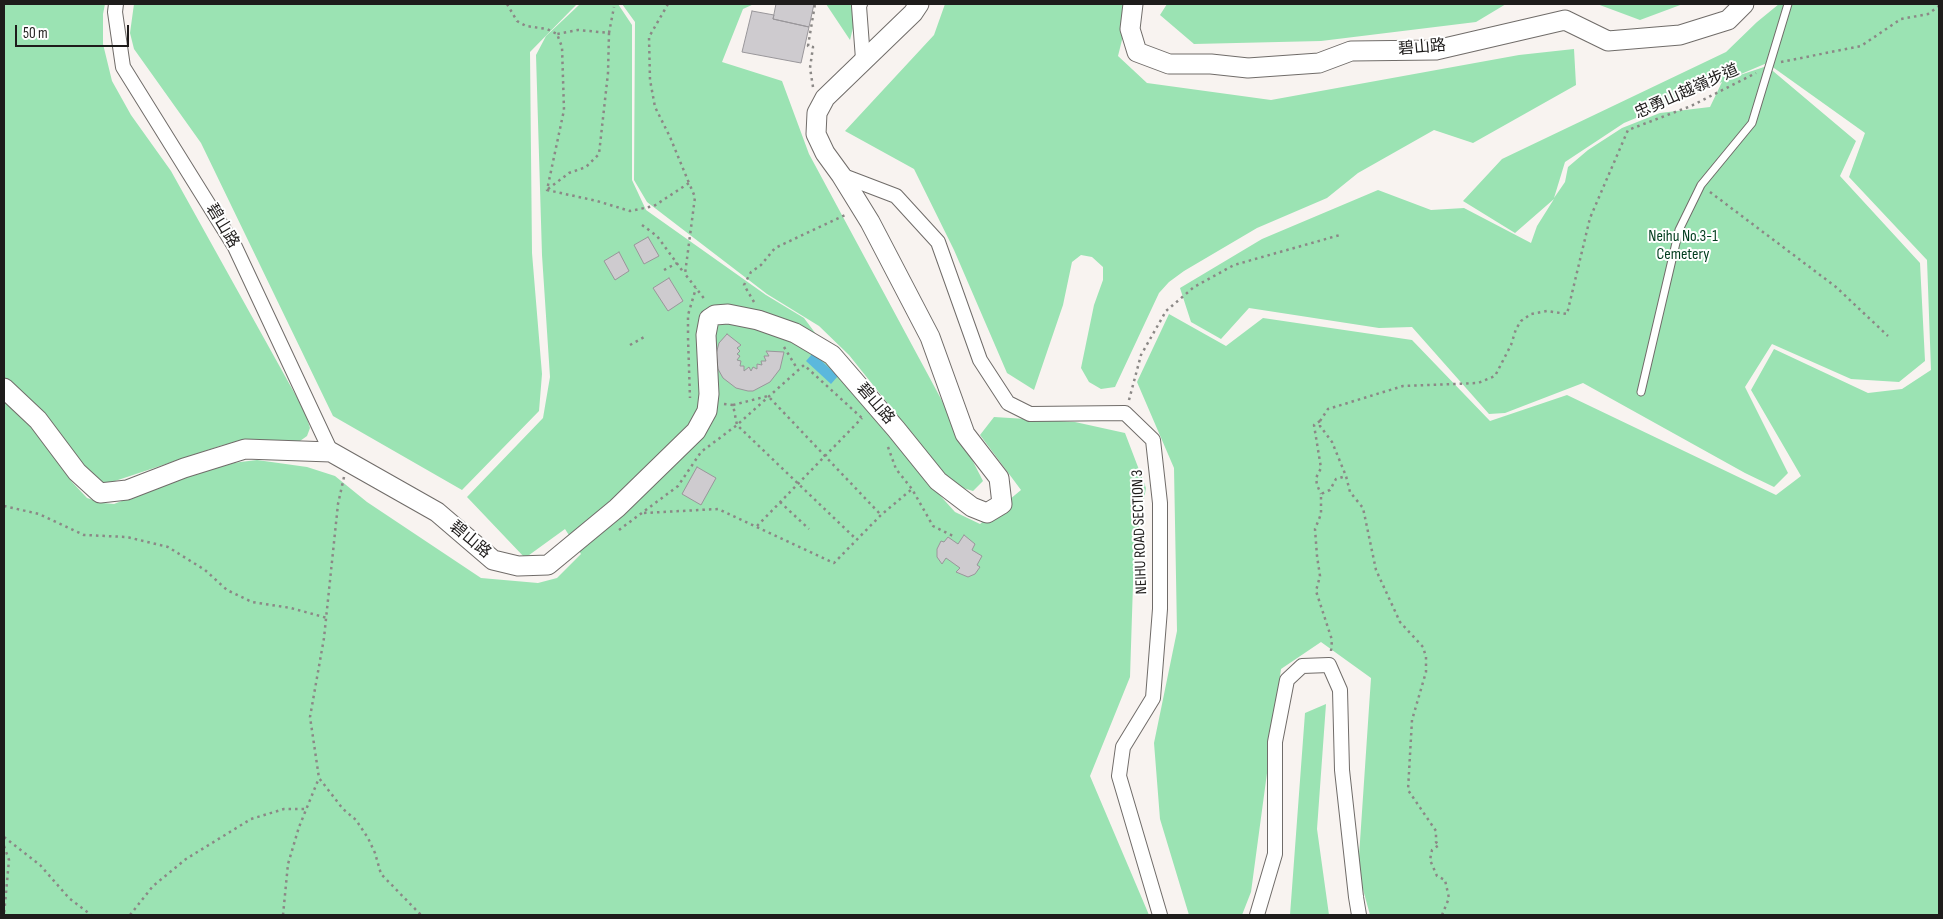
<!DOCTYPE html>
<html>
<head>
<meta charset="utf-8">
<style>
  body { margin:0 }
  #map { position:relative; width:1943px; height:919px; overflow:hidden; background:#f8f3f0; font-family:"Sofia Sans Condensed",sans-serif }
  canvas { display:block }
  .frame { position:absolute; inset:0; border:5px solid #1e1c1b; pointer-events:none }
  .scale { position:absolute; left:15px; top:25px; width:114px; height:22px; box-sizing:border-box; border:2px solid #1e1c1b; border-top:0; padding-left:6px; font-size:15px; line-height:18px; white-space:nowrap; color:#1e1c1b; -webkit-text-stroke:4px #fff; paint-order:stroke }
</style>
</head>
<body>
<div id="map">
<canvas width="1943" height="919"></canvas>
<div class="frame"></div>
<div class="scale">50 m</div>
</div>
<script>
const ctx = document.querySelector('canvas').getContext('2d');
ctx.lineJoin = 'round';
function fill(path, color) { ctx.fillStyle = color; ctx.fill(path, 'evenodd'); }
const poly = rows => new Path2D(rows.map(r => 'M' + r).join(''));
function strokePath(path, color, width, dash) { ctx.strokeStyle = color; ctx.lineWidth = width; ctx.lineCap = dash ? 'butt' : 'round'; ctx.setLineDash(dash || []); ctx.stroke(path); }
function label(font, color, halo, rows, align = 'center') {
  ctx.font = font + ' "Sofia Sans Condensed","Noto Sans TC",sans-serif'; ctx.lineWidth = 4; ctx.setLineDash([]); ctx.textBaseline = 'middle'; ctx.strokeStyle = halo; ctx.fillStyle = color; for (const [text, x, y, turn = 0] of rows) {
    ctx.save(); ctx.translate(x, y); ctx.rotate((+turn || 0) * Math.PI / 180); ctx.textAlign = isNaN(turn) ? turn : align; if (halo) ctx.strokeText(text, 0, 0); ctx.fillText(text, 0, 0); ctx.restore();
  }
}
fill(poly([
  [4,4,105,4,103,14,103,44,112,81,131,115,171,171,305,412,310,428,307,436,300,441,249,441,223,445,109,483,96,482,4,380],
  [134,4,577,4,530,52,532,253,542,374,539,411,462,490,333,416,201,143,134,49,130,33],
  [583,4,618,4,632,25,632,180,646,210,766,295,804,318,918,471,955,512,980,524,1021,490,980,435,994,417,1075,422,1125,433,1146,488,1134,553,1130,677,1090,776,1149,915,4,915,4,398,21,412,72,482,87,498,103,503,114,504,178,479,224,464,257,460,307,467,335,476,367,502,481,578,538,583,557,578,581,554,565,529,525,558,467,497,543,418,550,377,542,255,536,55,546,36,579,5],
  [622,4,754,4,743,9,722,62,782,81,809,154,940,397,983,481,973,491,953,485,849,355,819,326,767,294,647,202,634,180,635,22],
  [826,4,859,4,850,40],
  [945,4,1131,4,1118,56,1147,83,1271,100,1519,55,1574,49,1576,85,1473,143,1434,130,1358,173,1327,198,1257,228,1184,271,1169,282,1159,293,1115,387,1101,389,1089,382,1081,368,1094,305,1103,280,1103,267,1092,257,1081,255,1072,262,1063,305,1034,390,1007,373,954,250,914,169,845,131,934,35],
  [1167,4,1506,4,1476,22,1321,41,1194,44,1160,15],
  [1597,4,1683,4,1640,20],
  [1779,4,1939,4,1939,915,1370,915,1358,871,1371,678,1321,642,1281,669,1251,892,1242,915,1189,915,1160,819,1154,743,1177,631,1174,468,1137,382,1169,314,1226,346,1263,318,1412,340,1490,421,1567,395,1776,495,1801,476,1751,390,1774,349,1868,393,1902,389,1931,370,1927,260,1849,177,1865,133,1767,63,1734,77,1767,66,1856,141,1840,176,1920,263,1925,361,1899,382,1851,379,1772,344,1745,387,1788,473,1774,487,1745,473,1583,383,1505,413,1489,414,1412,327,1379,328,1249,308,1221,339,1191,322,1180,288,1262,239,1378,190,1431,210,1464,208,1531,243,1537,226,1554,199,1515,233,1463,201,1502,159,1726,52,1757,22],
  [1722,82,1710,107,1660,113,1622,128,1588,150,1568,167,1565,182,1554,198,1565,162,1624,123],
  [1326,704,1317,829,1329,915,1290,915,1305,713]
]), '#9be3b3');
fill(poly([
  [813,353,838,376,831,384,806,361]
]), '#5bb8dd');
const building = poly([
  [776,4,814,4,809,27,773,19,776,4],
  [752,11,774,15,773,19,809,27,801,63,742,52,752,11],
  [648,237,659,256,644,264,634,245,648,237],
  [619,252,629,271,615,280,604,261,619,252],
  [669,278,683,301,668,311,653,288,669,278],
  [727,334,741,345,737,348,740,351,737,354,740,356,737,360,741,361,740,366,744,366,744,371,749,367,751,371,753,367,757,369,757,364,762,365,761,361,766,361,764,356,769,356,766,351,784,352,780,369,770,382,753,391,748,391,736,388,723,378,718,369,716,354,719,343,727,334],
  [697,467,716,478,701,505,682,494,697,467],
  [964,535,975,544,972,550,982,556,977,565,980,567,975,574,968,577,956,572,960,568,946,558,942,564,937,557,937,549,941,541,944,542,948,537,958,544,964,535]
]);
fill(building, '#cecbcf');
strokePath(building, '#99969a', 1);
const lane = poly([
  [1641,392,1679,230,1701,185,1752,123,1788,4]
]);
const street = poly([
  [116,4,115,12,123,67,235,247,331,452],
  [860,4,859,6,863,59],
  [841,175,896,196,938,242,980,360,1008,403,1030,414,1125,413,1153,440,1160,503,1160,609,1153,698,1123,747,1119,776,1160,915],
  [1257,915,1275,854,1275,742,1287,680,1302,666,1329,665,1340,690,1342,770,1356,897,1359,915]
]);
const secondary = poly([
  [1133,4,1130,29,1137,52,1169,64,1211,64,1248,68,1319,63,1351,51,1436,50,1565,20,1608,41,1680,35,1728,20,1744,4],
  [4,388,38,420,77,472,100,493,127,490,184,468,245,449,331,452,437,512,493,560,518,566,548,565,617,508,696,431,707,411,709,394,706,335,709,319,715,315,728,314,758,320,795,333,832,355,896,429,938,481,972,507,987,513,1002,504,999,478,965,434,930,337,870,222,841,175,825,153,816,134,817,113,825,98,913,13,919,4]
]);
strokePath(lane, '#706c69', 9);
strokePath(street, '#706c69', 16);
strokePath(secondary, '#706c69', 21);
strokePath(poly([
  [507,4,517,21,526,26,547,29,557,34,562,47,564,110,547,190,597,201,630,211,654,206,689,183,695,197,685,274,706,301],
  [668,4,649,37,650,80,655,107,670,137,689,183],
  [609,33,614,7],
  [1781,62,1861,46,1901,19,1928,14,1939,6],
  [813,87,810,68,813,47,808,46,815,4],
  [548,189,569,173,586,167,599,154,608,73,609,33,578,30,557,34],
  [1710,192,1836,287,1888,336],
  [642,225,657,236,684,273],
  [664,270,677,263],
  [754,302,744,285,751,272,761,265,775,248,845,215],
  [688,333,688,315,696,288],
  [688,338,690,398],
  [630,345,646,336],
  [784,347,798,370],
  [1129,400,1141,355,1166,311,1194,287,1234,265,1340,235],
  [724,404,733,405,737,425,856,539],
  [733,405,768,396,881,515],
  [1320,421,1314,425,1321,468,1316,478,1317,485,1321,494],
  [888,447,896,469,912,489,933,526,955,537],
  [344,477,338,504,324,638,310,717,319,778,343,809,356,820,368,838,375,853,381,874,421,915],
  [780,502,809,529],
  [4,506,39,514,84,535,127,537,168,547,205,570,227,590,252,602,291,608,327,618],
  [644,513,718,509,834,563,881,515,912,489],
  [757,526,862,418],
  [619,530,678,486,701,452,737,425,804,365,863,419],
  [1331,651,1332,640,1316,591,1320,576,1317,556,1315,529,1321,514,1321,494,1330,490,1336,479,1346,476],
  [4,837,40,865,69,898,91,915],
  [4,846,9,860,4,915],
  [130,915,153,886,186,859,251,819,284,809,306,809],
  [283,915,288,864,299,827,319,778],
  [1442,915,1449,898,1445,880,1437,876,1430,860,1432,850,1439,845,1436,842,1436,831,1408,790,1412,720,1426,672,1426,657,1423,647,1400,622,1376,570,1363,508,1350,492,1346,476,1332,442,1320,426,1320,421,1328,409,1403,386,1478,383,1495,376,1511,345,1516,329,1521,321,1531,314,1547,311,1567,314,1590,218,1628,130,1691,106,1756,73]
]), '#8b8886', 2.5, [2.5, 4]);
strokePath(lane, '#fff', 7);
strokePath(street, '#fff', 14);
strokePath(secondary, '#fff', 19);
label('16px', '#1e1c1b', '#fff', [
  ["碧山路",1422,48,-5],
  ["忠勇山越嶺步道",1687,92,-24],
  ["碧山路",222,226,59],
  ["碧山路",875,404,49],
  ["NEIHU ROAD SECTION 3",1140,532,-92],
  ["碧山路",470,540,40]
]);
label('16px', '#003c1e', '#fff', [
  ["Neihu No.3-1",1683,237],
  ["Cemetery",1683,255]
]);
</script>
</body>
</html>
